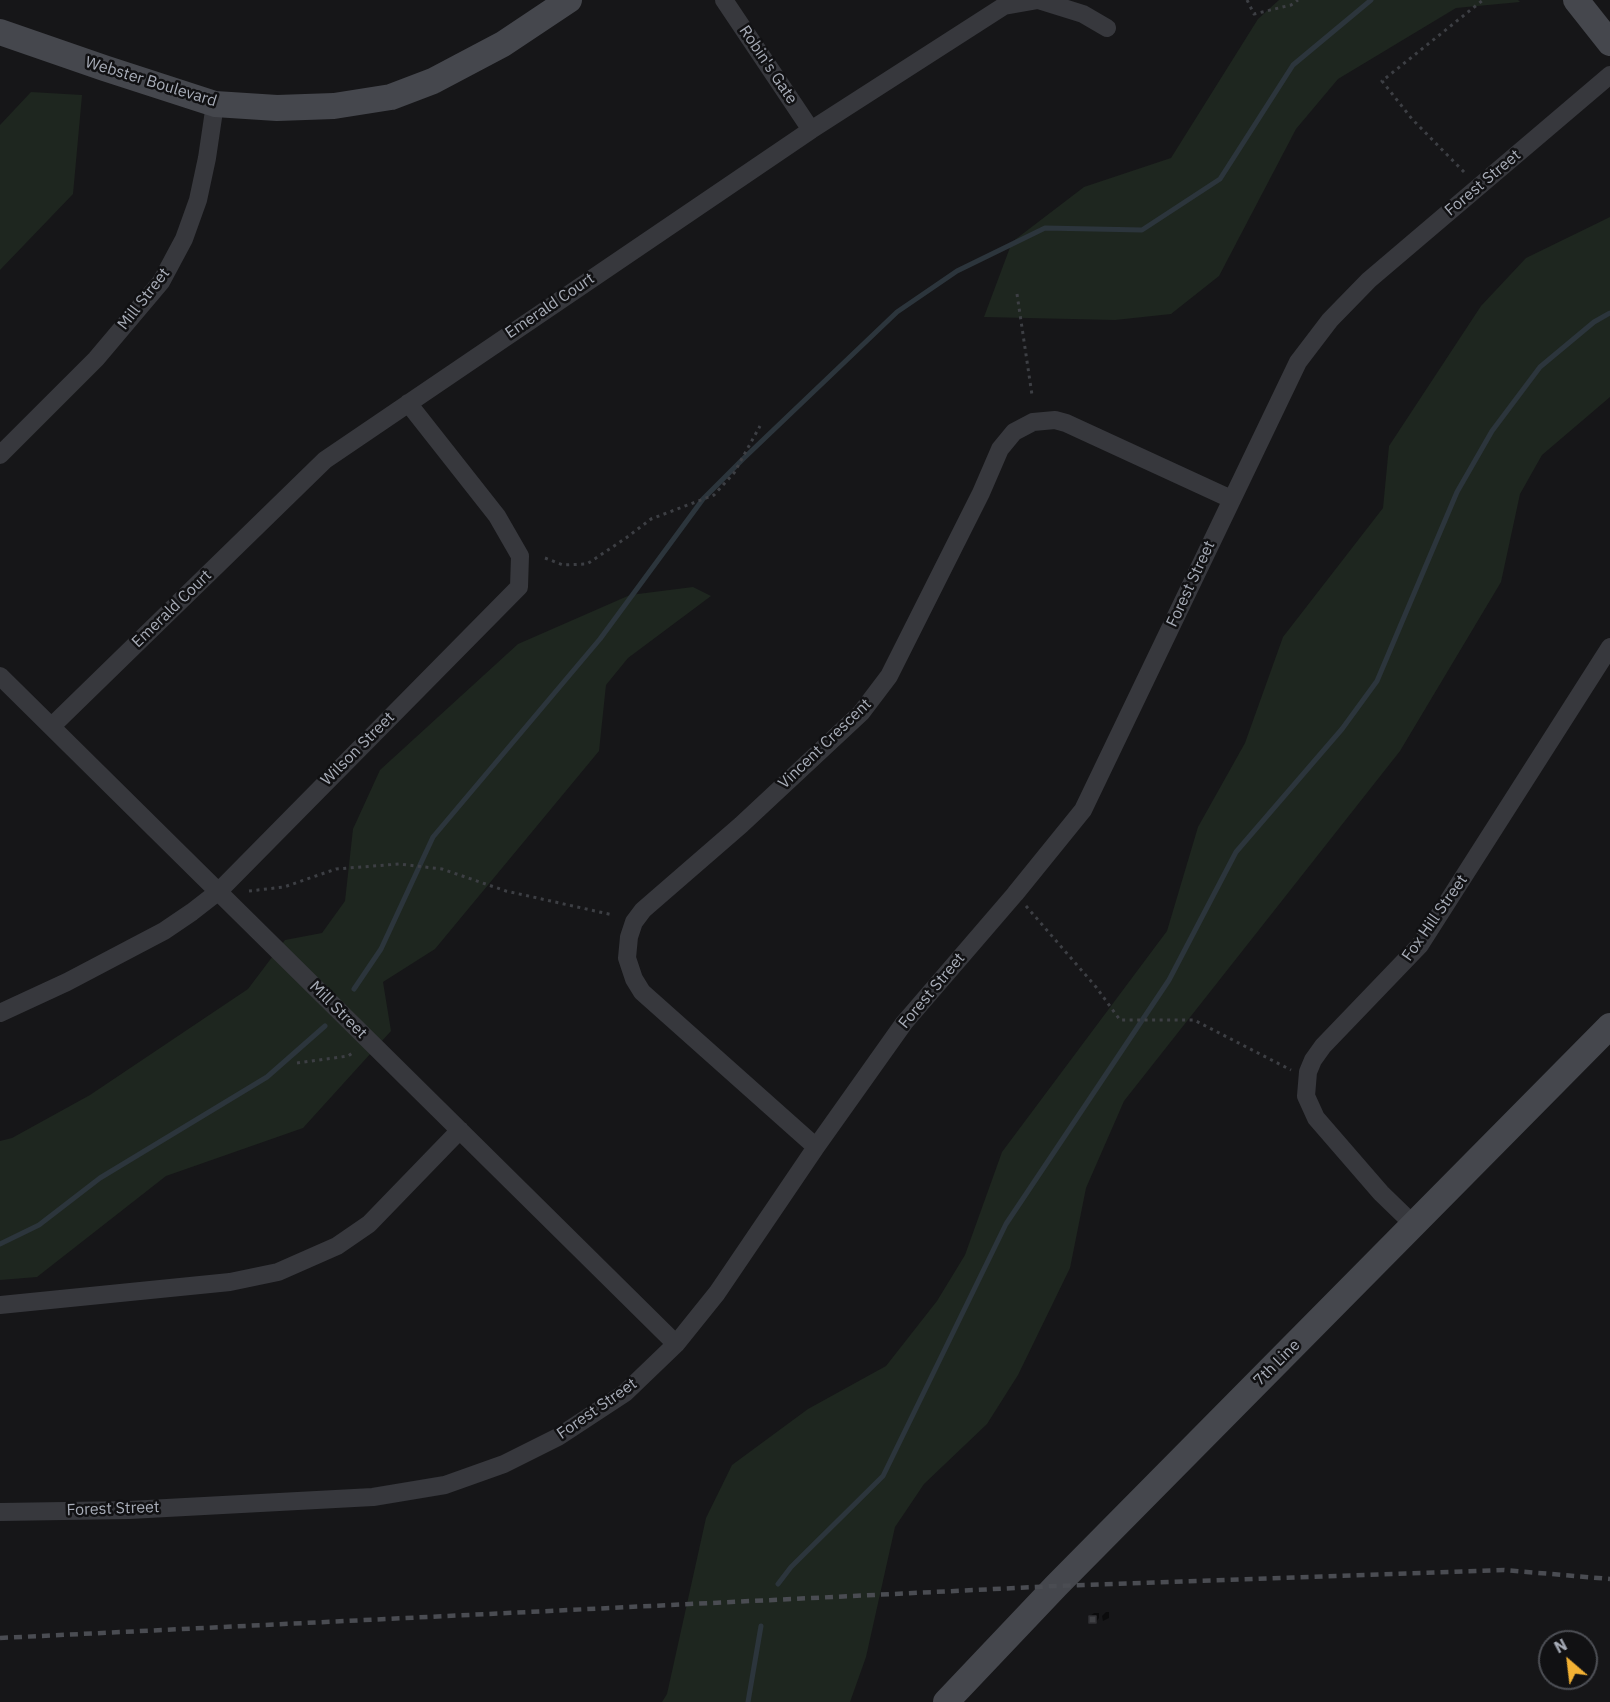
<!DOCTYPE html>
<html>
<head>
<meta charset="utf-8">
<style>
  body { margin:0 }
  #map { position:relative; width:1610px; height:1702px; overflow:hidden; background:#161618; font-family:"IBM Plex Sans",sans-serif }
  canvas { display:block }
  .north { position:absolute; left:1538px; top:1630px; width:60px; height:60px; box-sizing:border-box; background:#111113; border:2px solid #4d4f55; border-radius:50%; rotate:332deg; font-size:16px; font-weight:700; line-height:24px; text-align:center; color:#a8adb8 }
  .north::after { content:''; display:block; margin:auto; width:21px; height:27px; background:#f2b134; clip-path:polygon(50% 0,100% 100%,50% 72%,0 100%) }
</style>
</head>
<body>
<div id="map">
<canvas width="1610" height="1702"></canvas>
<div class="north">N</div>
</div>
<script>
const ctx = document.querySelector('canvas').getContext('2d');
ctx.lineJoin = 'round';
function fill(path, color) { ctx.fillStyle = color; ctx.fill(path, 'evenodd'); }
const poly = rows => new Path2D(rows.map(r => 'M' + r).join(''));
function strokePath(path, color, width, dash) { ctx.strokeStyle = color; ctx.lineWidth = width; ctx.lineCap = dash ? 'butt' : 'round'; ctx.setLineDash(dash || []); ctx.stroke(path); }
function label(font, color, halo, rows, align = 'center') {
  ctx.font = font + ' "IBM Plex Sans",sans-serif'; ctx.lineWidth = 5; ctx.setLineDash([]); ctx.textBaseline = 'middle'; ctx.strokeStyle = halo; ctx.fillStyle = color; for (const [text, x, y, turn = 0] of rows) {
    ctx.save(); ctx.translate(x, y); ctx.rotate((+turn || 0) * Math.PI / 180); ctx.textAlign = isNaN(turn) ? turn : align; if (halo) ctx.strokeText(text, 0, 0); ctx.fillText(text, 0, 0); ctx.restore();
  }
}
fill(poly([
  [1279,0,1518,0,1520,2,1456,8,1338,79,1296,129,1219,276,1171,314,1115,320,984,317,1012,242,1084,187,1171,158,1258,19],
  [31,92,82,95,73,194,0,270,0,125],
  [1610,217,1610,397,1542,455,1520,494,1501,582,1400,751,1124,1101,1086,1188,1070,1268,1018,1375,987,1424,924,1484,895,1527,866,1657,850,1702,662,1702,667,1694,706,1518,732,1465,808,1409,886,1366,937,1301,965,1255,1002,1152,1167,931,1198,827,1245,743,1283,637,1383,508,1389,446,1481,306,1526,258],
  [693,587,711,596,628,658,606,685,599,751,435,949,383,982,391,1031,303,1128,166,1176,37,1277,0,1280,0,1141,12,1138,90,1095,248,989,285,940,322,933,345,901,353,829,380,770,518,644,630,595]
]), '#1e261f');
fill(poly([
  [1106,1612,1109,1612,1109,1618,1103,1621,1102,1616],
  [1094,1613,1099,1613,1099,1618,1096,1622,1090,1616]
]), '#0007');
strokePath(poly([
  [354,989,381,949,433,837,600,639,703,499,743,459,897,312,957,271,1045,228,1142,230,1220,179,1293,65,1371,0],
  [0,1244,39,1225,100,1178,267,1077,325,1026],
  [778,1584,791,1567,883,1476,1006,1224,1169,980,1236,852,1342,729,1377,681,1457,492,1492,431,1540,367,1594,322,1610,313],
  [748,1702,761,1626]
]), '#2c353c', 5);
const building = poly([
  [1089,1616,1096,1616,1096,1623,1089,1623,1089,1616]
]);
fill(building, '#404145');
strokePath(building, '#303034', 1.5);
strokePath(poly([
  [1247,0,1254,14,1291,5,1298,0],
  [1464,172,1412,119,1382,81,1483,0],
  [1017,294,1032,395],
  [545,558,563,565,587,564,626,538,651,519,714,495,734,473,760,426],
  [249,891,284,887,336,869,399,864,442,869,506,891,613,915],
  [1026,906,1096,987,1120,1020,1194,1020,1291,1070],
  [297,1063,348,1056,355,1051]
]), '#3d3f44', 3, [3, 4.5]);
strokePath(poly([
  [724,0,811,130],
  [0,455,96,359,161,282,184,239,198,200,207,158,215,104],
  [0,676,676,1344],
  [52,726,325,460,811,130,1004,6,1038,0,1083,14,1107,28],
  [0,1013,67,982,164,931,192,912,219,891,519,587,520,556,497,516,408,403],
  [816,1147,642,992,634,979,627,958,629,937,634,922,643,910,741,825,861,713,889,676,981,493,1000,449,1014,432,1033,422,1055,420,1066,423,1231,499],
  [1414,1225,1381,1193,1316,1118,1306,1096,1308,1072,1313,1060,1323,1046,1420,945,1610,647],
  [0,1305,230,1282,278,1272,337,1246,369,1224,460,1130],
  [0,1512,129,1510,373,1497,445,1485,504,1464,558,1437,625,1393,676,1344,717,1293,816,1147,904,1023,1015,894,1083,810,1298,362,1330,320,1369,280,1610,75]
]), '#37383d', 18);
strokePath(poly([
  [1576,0,1610,43],
  [0,32,104,68,215,104,277,108,334,106,391,97,433,81,503,44,569,0],
  [946,1702,1056,1586,1610,1026]
]), '#45474d', 26);
strokePath(poly([
  [0,1638,1056,1586,1504,1570,1610,1579]
]), '#4a4c52', 4.5, [8, 6]);
label('16px', '#a8adb8', '#111113', [
  ["Robin's Gate",768,65,56],
  ["Webster Boulevard",151,82,17],
  ["Forest Street",1483,183,-40],
  ["Mill Street",144,299,-52],
  ["Emerald Court",550,306,-34],
  ["Forest Street",1191,584,-65],
  ["Emerald Court",172,609,-44],
  ["Vincent Crescent",825,744,-44],
  ["Wilson Street",358,749,-45],
  ["Fox Hill Street",1435,918,-55],
  ["Forest Street",932,991,-50],
  ["Mill Street",338,1010,45],
  ["7th Line",1277,1363,-45],
  ["Forest Street",597,1409,-35],
  ["Forest Street",113,1509,-2]
]);
</script>
</body>
</html>
